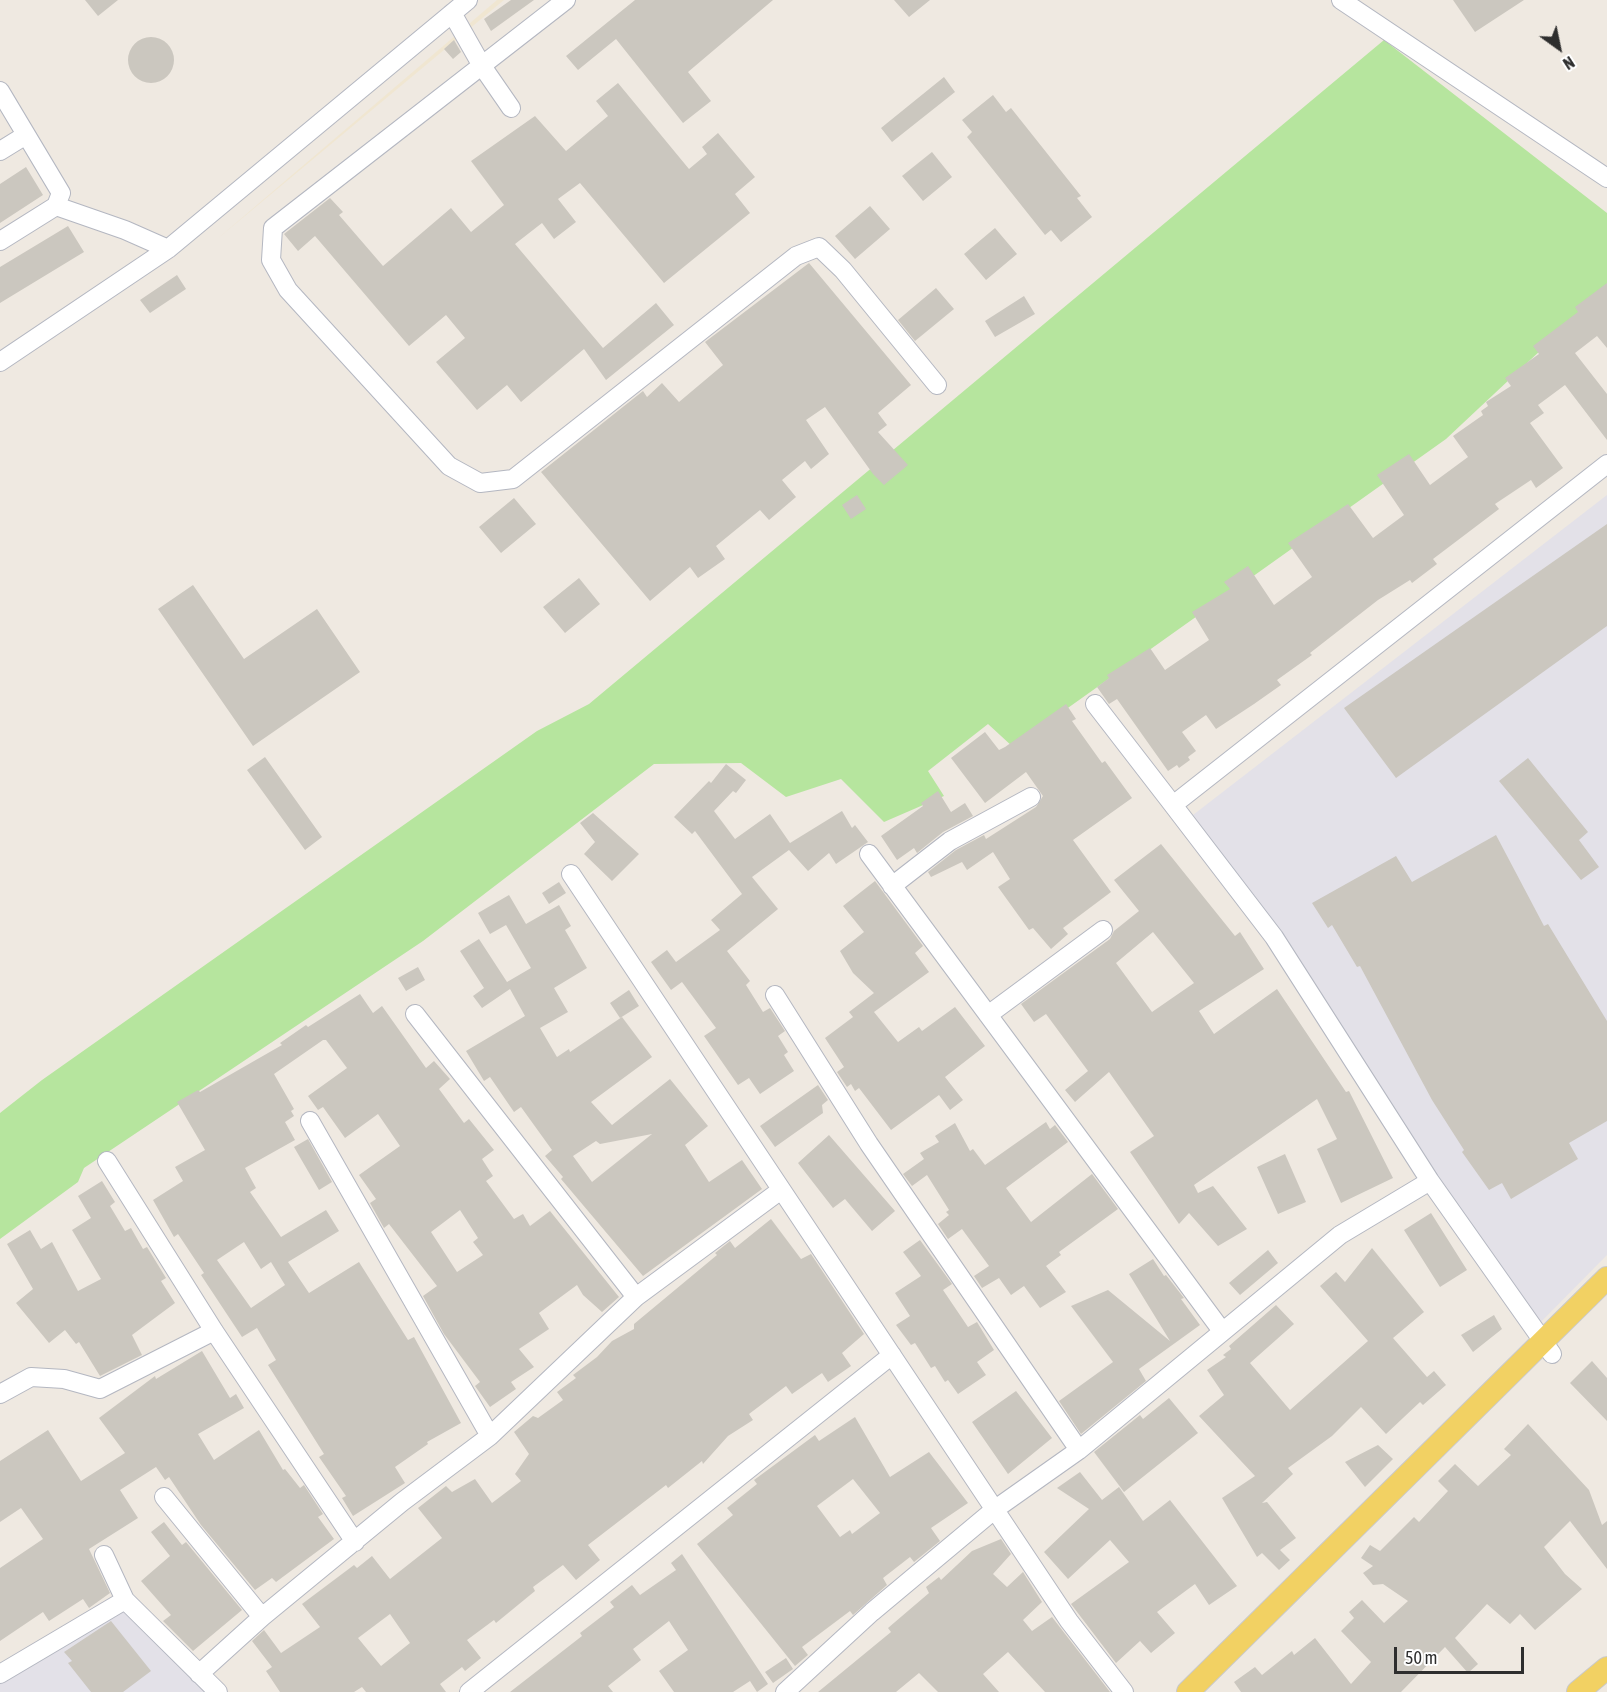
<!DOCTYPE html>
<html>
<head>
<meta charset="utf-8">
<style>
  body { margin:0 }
  #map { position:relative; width:1607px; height:1692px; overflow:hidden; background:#efe9e1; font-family:"Asap Condensed",sans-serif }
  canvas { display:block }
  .north { position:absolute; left:1529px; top:18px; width:60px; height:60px; -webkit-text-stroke:4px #fff; paint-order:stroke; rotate:147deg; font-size:16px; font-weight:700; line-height:24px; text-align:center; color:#2e2e2e }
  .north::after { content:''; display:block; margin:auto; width:21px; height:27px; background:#2e2e2e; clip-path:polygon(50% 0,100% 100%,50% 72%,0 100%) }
  .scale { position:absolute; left:1394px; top:1647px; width:130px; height:27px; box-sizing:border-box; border:3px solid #2e2e2e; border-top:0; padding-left:8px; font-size:18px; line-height:21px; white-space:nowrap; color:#2e2e2e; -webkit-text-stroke:4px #fff; paint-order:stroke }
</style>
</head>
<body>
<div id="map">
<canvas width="1607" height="1692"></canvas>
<div class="north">N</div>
<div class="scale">50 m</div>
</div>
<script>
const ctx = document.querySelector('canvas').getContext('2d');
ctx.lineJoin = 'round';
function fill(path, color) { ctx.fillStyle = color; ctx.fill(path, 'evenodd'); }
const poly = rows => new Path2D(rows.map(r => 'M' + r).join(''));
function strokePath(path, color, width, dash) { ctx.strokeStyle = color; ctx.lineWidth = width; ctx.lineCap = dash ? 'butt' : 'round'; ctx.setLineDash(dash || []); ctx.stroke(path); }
fill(poly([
  [1607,495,1607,1255,1530,1333,1282,939,1193,815],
  [117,1594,210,1692,0,1692,0,1664]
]), '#e3e1e8');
fill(poly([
  [497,0,504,0,216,240]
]), '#f0e6d1');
fill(poly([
  [1384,40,1607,213,1607,288,1446,439,1013,747,988,724,928,771,944,796,884,822,841,779,786,797,741,763,654,764,423,941,84,1168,78,1182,0,1239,0,1113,42,1080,537,731,589,704]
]), '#b6e59e');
fill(poly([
  [85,0,118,0,98,16],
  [511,0,534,0,491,31,484,19],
  [635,0,773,0,688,72,711,101,683,123,616,39,578,70,566,56],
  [894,0,930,0,909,17],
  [1453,0,1524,0,1475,32],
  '128 60a23 23 0 1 1 46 0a23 23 0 1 1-46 0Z',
  [454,40,461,52,453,59,444,49],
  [944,77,955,92,892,142,881,128],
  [618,83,689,169,707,154,702,147,718,133,755,177,735,194,750,213,664,283,580,183,558,199,576,222,554,239,542,223,515,244,603,348,656,303,674,325,606,380,584,349,521,402,507,385,477,410,436,362,465,338,446,315,409,346,315,236,298,251,284,234,330,198,343,212,339,215,383,266,451,208,471,232,504,205,471,161,535,116,566,151,608,116,596,101],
  [993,95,1006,112,1011,108,1081,196,1077,198,1092,217,1061,242,1051,230,1045,235,967,137,972,132,962,120],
  [932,152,952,177,923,201,902,176],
  [26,167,43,195,0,223,0,184],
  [870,206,890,229,855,259,835,236],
  [68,226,84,252,0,303,0,267],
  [995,228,1017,254,986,280,964,254],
  [809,263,911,385,878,413,887,425,878,432,908,465,884,485,873,474,825,407,806,420,829,454,811,469,805,461,782,480,796,497,769,520,760,510,716,546,725,559,698,578,690,567,650,601,541,472,643,391,647,397,662,383,679,402,723,365,705,342],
  [177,275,186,289,150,313,140,300],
  [1607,283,1607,348,1597,336,1575,353,1607,394,1607,440,1565,385,1538,405,1544,413,1530,423,1563,468,1536,488,1531,480,1495,504,1499,509,1433,559,1437,564,1412,583,1410,580,1378,600,1310,653,1312,655,1277,680,1281,685,1254,704,1216,729,1206,715,1182,732,1196,751,1188,757,1190,760,1179,768,1177,765,1168,771,1117,699,1109,704,1097,687,1109,678,1107,675,1150,648,1165,670,1209,640,1192,612,1230,589,1224,582,1248,566,1274,605,1312,577,1288,543,1348,504,1373,538,1404,515,1377,475,1409,454,1430,485,1468,457,1453,436,1483,415,1481,411,1488,406,1486,402,1511,386,1505,378,1539,354,1533,346,1578,312,1575,307],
  [936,288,954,309,915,341,898,320],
  [1024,296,1035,314,995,337,985,321],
  [857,495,866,509,851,519,842,505],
  [514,498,536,524,501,553,479,527],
  [1607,524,1607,626,1396,778,1344,708],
  [579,578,600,604,565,633,543,607],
  [193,585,244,659,317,609,360,672,253,746,158,609],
  [1066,704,1076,719,1072,721,1102,763,1105,761,1132,798,1073,840,1111,892,1063,928,1068,934,1051,949,1033,928,1029,930,998,887,1010,879,993,852,967,870,962,862,931,877,928,872,956,850,984,835,986,839,1036,807,1043,796,1026,772,985,803,951,758,985,732,999,750,1005,747],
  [265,757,322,837,305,850,247,770],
  [1528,758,1588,832,1579,840,1599,867,1581,880,1499,781],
  [726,764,746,780,736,793,733,791,714,811,735,839,770,814,790,843,842,811,852,828,855,825,868,842,836,864,829,853,808,871,789,850,752,877,778,909,727,951,750,981,746,985,763,1012,770,1008,785,1031,778,1036,788,1052,784,1055,794,1071,760,1094,749,1078,738,1085,704,1036,716,1028,682,982,671,990,651,962,667,950,676,962,720,930,711,920,742,894,695,831,692,834,674,817,709,781,711,783],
  [938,791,951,812,965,803,973,816,943,832,917,853,914,848,897,860,881,836,923,806,921,803],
  [593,813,639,854,612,881,584,854,595,842,580,823],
  [1496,835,1544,926,1548,924,1607,1021,1607,1121,1569,1143,1578,1159,1511,1199,1502,1183,1489,1190,1462,1152,1464,1150,1432,1100,1360,966,1357,967,1332,925,1328,928,1312,903,1396,856,1412,882],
  [1161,844,1235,936,1240,932,1264,969,1199,1011,1214,1034,1277,989,1346,1092,1349,1091,1393,1178,1341,1203,1317,1149,1337,1139,1317,1099,1194,1185,1198,1193,1213,1186,1247,1229,1218,1246,1189,1213,1179,1224,1130,1152,1154,1136,1109,1072,1075,1102,1065,1090,1088,1071,1046,1014,1034,1022,1021,1004,1110,939,1114,931,1139,911,1114,880],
  [1153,932,1194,983,1152,1012,1116,963],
  [875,881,923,946,915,953,929,972,874,1012,898,1042,919,1027,922,1031,955,1007,985,1046,945,1077,963,1100,950,1110,939,1095,891,1130,859,1088,855,1091,851,1084,847,1087,837,1072,844,1067,825,1038,853,1017,849,1012,874,993,853,973,840,951,864,932,843,906],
  [559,882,566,893,549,904,542,893],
  [509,895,526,924,559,905,571,926,565,930,587,968,554,988,568,1012,540,1028,557,1057,569,1049,570,1052,622,1017,652,1057,591,1102,612,1125,670,1079,708,1126,685,1145,709,1182,742,1160,762,1189,643,1276,561,1179,563,1177,545,1156,552,1150,521,1107,514,1112,490,1077,484,1081,466,1051,525,1016,510,989,482,1008,473,996,484,988,460,951,479,939,507,982,531,968,506,925,490,934,478,913],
  [652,1134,592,1182,573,1156,596,1141,600,1144],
  [418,967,425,980,406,991,398,978],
  [629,990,639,1006,620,1018,610,1003],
  [360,994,373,1013,382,1006,426,1068,434,1061,450,1079,439,1089,464,1123,469,1119,494,1150,482,1159,493,1176,486,1181,514,1219,523,1214,530,1226,550,1211,619,1297,602,1312,583,1295,577,1285,539,1313,549,1329,519,1349,534,1367,511,1382,516,1389,490,1407,475,1386,480,1382,444,1334,423,1296,437,1286,389,1224,384,1228,370,1203,376,1199,359,1175,400,1146,378,1114,345,1138,323,1107,318,1110,308,1096,347,1068,326,1040,323,1040,274,1074,294,1109,291,1111,294,1116,285,1122,295,1140,245,1168,256,1188,250,1192,281,1237,326,1210,339,1231,288,1262,309,1293,359,1262,408,1340,414,1337,461,1423,427,1442,428,1444,395,1467,405,1483,353,1516,342,1498,346,1496,319,1457,324,1454,268,1365,276,1360,257,1328,242,1337,201,1275,204,1273,178,1234,174,1237,153,1200,183,1181,175,1167,205,1150,177,1102,198,1090,200,1092,282,1045,280,1043,306,1025,308,1027],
  [460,1210,478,1238,473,1242,483,1255,457,1272,431,1232],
  [244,1242,261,1269,271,1262,285,1285,251,1308,217,1260],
  [818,1085,828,1100,822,1105,823,1113,775,1147,760,1126],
  [1046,1122,1050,1129,1055,1125,1068,1142,1006,1188,1031,1222,1092,1174,1118,1209,1059,1252,1061,1255,1046,1266,1066,1292,1040,1308,1024,1286,1011,1295,999,1278,982,1288,974,1276,989,1266,962,1229,948,1239,938,1224,949,1215,946,1212,949,1210,927,1175,912,1186,903,1174,924,1159,920,1153,939,1142,935,1136,955,1123,970,1151,973,1149,985,1165],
  [829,1135,895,1211,872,1231,845,1199,833,1208,798,1163],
  [308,1139,332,1182,319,1190,294,1147],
  [1285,1154,1306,1202,1278,1214,1257,1167],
  [102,1181,115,1202,110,1206,125,1231,131,1228,143,1249,147,1247,166,1278,161,1281,175,1303,132,1335,142,1355,100,1376,79,1342,76,1344,65,1330,49,1343,16,1303,33,1289,7,1244,30,1230,41,1249,52,1242,78,1291,101,1279,72,1230,91,1218,78,1196],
  [1431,1213,1467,1270,1440,1287,1404,1230],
  [771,1219,801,1259,811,1254,864,1334,842,1353,851,1366,828,1382,822,1373,792,1394,786,1386,749,1414,753,1420,728,1436,703,1464,702,1461,668,1488,666,1485,588,1545,600,1560,576,1580,563,1565,533,1587,535,1591,496,1623,494,1620,467,1640,481,1658,465,1671,462,1667,440,1684,446,1692,366,1692,362,1687,354,1692,280,1692,266,1671,272,1667,252,1641,264,1630,281,1653,320,1627,302,1604,354,1565,357,1568,372,1556,390,1579,442,1538,418,1508,446,1486,452,1492,475,1479,492,1503,521,1481,515,1474,529,1454,514,1432,533,1416,538,1418,563,1400,557,1392,576,1378,573,1375,597,1357,612,1341,634,1329,634,1324,717,1255,715,1253,730,1241,735,1248],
  [390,1614,410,1643,381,1666,358,1638],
  [920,1240,952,1284,943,1290,968,1327,977,1322,994,1350,977,1362,986,1375,958,1394,948,1380,945,1382,935,1366,931,1368,915,1343,911,1345,896,1325,910,1316,895,1293,921,1276,903,1252],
  [1372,1248,1424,1312,1393,1338,1427,1377,1434,1371,1446,1385,1423,1405,1420,1402,1386,1434,1361,1407,1332,1436,1288,1468,1293,1474,1262,1503,1267,1502,1296,1538,1280,1550,1290,1560,1279,1570,1262,1553,1257,1557,1222,1498,1255,1476,1199,1416,1224,1395,1207,1370,1226,1357,1223,1355,1231,1349,1229,1346,1276,1305,1294,1324,1250,1363,1290,1410,1368,1341,1320,1286,1336,1272,1345,1282],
  [1268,1250,1278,1263,1240,1295,1229,1283],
  [1153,1259,1164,1276,1166,1275,1184,1298,1181,1299,1200,1325,1139,1369,1146,1381,1081,1434,1059,1401,1113,1362,1071,1306,1108,1290,1170,1341,1129,1274],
  [1494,1315,1502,1329,1473,1352,1461,1335],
  [202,1351,230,1398,236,1394,244,1408,198,1434,214,1460,259,1430,283,1470,285,1469,300,1488,304,1485,323,1514,318,1517,334,1539,276,1582,272,1578,255,1590,201,1525,169,1477,165,1480,156,1467,120,1490,138,1518,89,1549,110,1593,89,1608,83,1599,49,1621,43,1612,0,1641,0,1568,43,1539,21,1508,0,1522,0,1461,48,1430,81,1481,125,1453,99,1418,155,1376,156,1379],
  [1592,1361,1607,1378,1607,1421,1570,1383],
  [1016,1391,1052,1438,1008,1474,972,1422],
  [1169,1398,1198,1433,1124,1492,1094,1452,1140,1415,1143,1419],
  [855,1417,890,1477,929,1452,968,1503,931,1528,940,1541,914,1562,910,1557,883,1578,887,1585,853,1615,850,1611,802,1647,808,1655,795,1666,697,1544,733,1515,727,1508,757,1484,754,1480,815,1435,819,1441],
  [853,1479,880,1513,852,1534,850,1530,840,1537,817,1506],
  [1528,1424,1589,1490,1602,1525,1607,1521,1607,1569,1570,1521,1544,1547,1565,1574,1582,1589,1535,1630,1520,1614,1510,1624,1487,1604,1455,1638,1478,1664,1468,1673,1445,1647,1401,1692,1241,1692,1234,1682,1255,1667,1262,1675,1292,1651,1294,1655,1315,1638,1351,1684,1371,1662,1341,1631,1354,1618,1349,1612,1362,1600,1384,1623,1408,1601,1383,1584,1373,1585,1363,1573,1373,1566,1361,1558,1370,1545,1380,1551,1414,1517,1419,1522,1448,1491,1438,1481,1455,1464,1478,1486,1511,1455,1504,1449],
  [1378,1445,1393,1459,1365,1487,1345,1462],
  [1080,1472,1102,1500,1119,1487,1143,1521,1170,1500,1237,1586,1209,1605,1195,1584,1157,1612,1175,1633,1151,1653,1140,1641,1116,1663,1071,1604,1129,1562,1110,1540,1068,1579,1044,1552,1089,1509,1057,1488],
  [164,1522,182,1545,186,1542,242,1610,193,1651,163,1621,171,1615,141,1581,170,1556,151,1532],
  [1001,1539,1011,1554,993,1574,1007,1587,1023,1572,1042,1602,1023,1620,1032,1631,1052,1617,1110,1692,1045,1692,1008,1652,983,1674,999,1692,938,1692,919,1673,896,1692,818,1692,891,1632,888,1628,929,1593,926,1587,939,1577,941,1580,972,1551],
  [682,1554,768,1684,757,1692,750,1681,733,1692,674,1692,659,1671,688,1650,669,1621,633,1649,641,1660,608,1686,613,1692,510,1692,582,1636,580,1633,614,1607,610,1602,632,1585,640,1595,676,1570,671,1563],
  [111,1621,151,1671,123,1692,91,1692,68,1663,72,1661,64,1652],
  [786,1658,793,1669,773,1683,765,1672]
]), '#cbc7bf');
const minor = poly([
  [566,0,273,228,271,260,288,290,449,466,480,483,513,479,796,256,819,247,843,270,937,385],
  [1341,0,1607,178],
  [452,13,482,66,511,108],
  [0,91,61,193,56,206,0,241],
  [0,151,26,135],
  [56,206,125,230,168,249],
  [0,362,168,249,468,0],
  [1095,704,1173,805],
  [869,854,1222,1331],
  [571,874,1069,1621,1124,1692],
  [892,886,950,841,1031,797],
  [775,995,869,1144,1079,1450],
  [415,1014,636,1297],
  [988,1015,1103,930],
  [310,1121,490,1436],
  [107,1161,214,1331,355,1542],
  [1552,1354,1430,1181,1274,937,1173,805,1607,464],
  [0,1394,31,1377,64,1379,100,1389,214,1331],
  [164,1497,262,1617],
  [104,1555,125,1600,218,1692],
  [0,1674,125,1600],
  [199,1674,262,1617,402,1502,490,1436,636,1297,781,1190],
  [469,1692,892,1355],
  [785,1692,872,1612,994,1510,1079,1450,1340,1235,1430,1181]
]);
const major = poly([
  [1188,1692,1607,1278],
  [1578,1692,1607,1668]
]);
strokePath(minor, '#b4b7c1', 20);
strokePath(major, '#c9c9c9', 24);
strokePath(minor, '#fff', 18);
strokePath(major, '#f2d163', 22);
</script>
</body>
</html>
